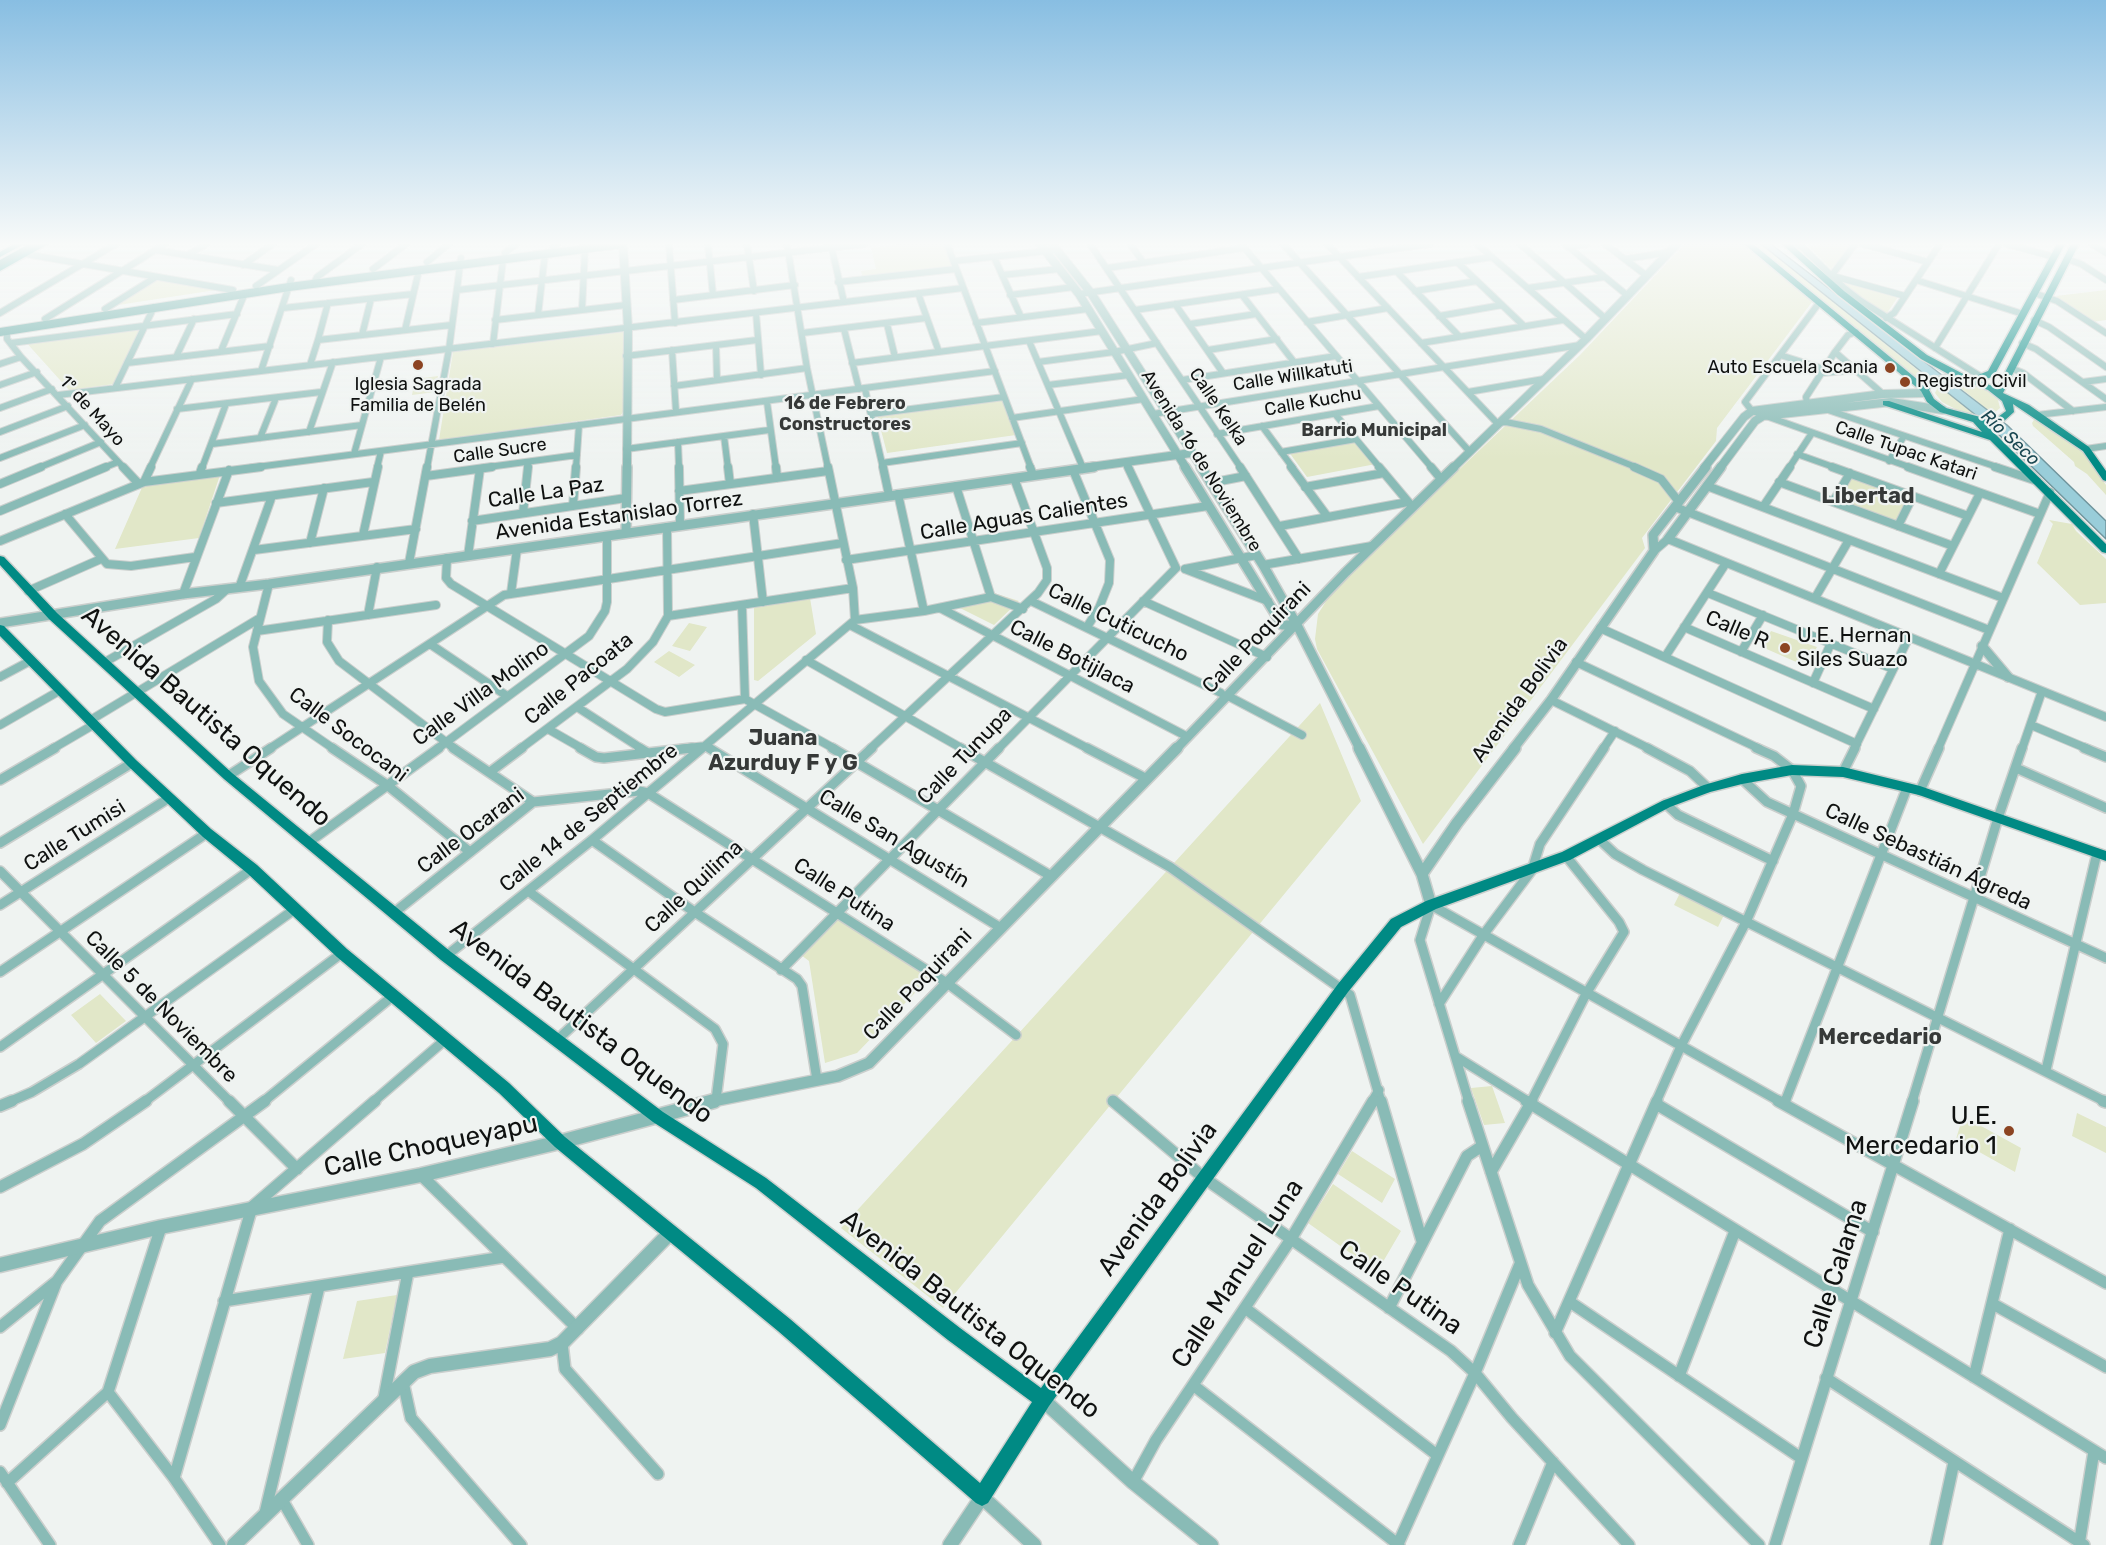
<!DOCTYPE html>
<html>
<head>
<meta charset="utf-8">
<style>
  body { margin:0 }
  canvas { display:block; background:#eff3f1 }
</style>
</head>
<body>
<canvas width="2106" height="1545"></canvas>
<script>
const ctx = document.querySelector('canvas').getContext('2d');
ctx.lineJoin = 'round';
function fill(path, color) { ctx.fillStyle = color; ctx.fill(path, 'evenodd'); }
const poly = rows => new Path2D(rows.map(r => 'M' + r).join(''));
function strokePath(path, color, width, dash) { ctx.strokeStyle = color; ctx.lineWidth = width; ctx.lineCap = dash ? 'butt' : 'round'; ctx.setLineDash(dash || []); ctx.stroke(path); }
function label(font, color, halo, rows, align = 'center') {
  ctx.font = font + ' Rubik,sans-serif'; ctx.lineWidth = 4.5; ctx.setLineDash([]); ctx.textBaseline = 'middle'; ctx.strokeStyle = halo; ctx.fillStyle = color; for (const [text, x, y, turn = 0] of rows) {
    ctx.save(); ctx.translate(x, y); ctx.rotate((+turn || 0) * Math.PI / 180); ctx.textAlign = isNaN(turn) ? turn : align; if (halo) ctx.strokeText(text, 0, 0); ctx.fillText(text, 0, 0); ctx.restore();
  }
}
fill(poly([
  [901,244,944,244,953,268,863,279,861,271,876,269,871,248],
  [1685,244,1742,244,1812,302,1717,428,1716,441,1642,538,1645,548,1423,844,1317,649,1315,639,1318,614,1335,587,1580,355],
  [1753,244,1761,244,1924,375,1919,378,1914,376],
  [1820,244,1853,244,1831,269,1808,246,1818,247],
  [157,280,216,290,118,305],
  [1845,282,1898,297,1887,313,1881,313,1849,289,1843,283],
  [2106,290,2106,320,2092,322,2056,296],
  [141,326,114,384,69,390,23,339],
  [624,332,623,412,621,415,439,440,453,352],
  [438,376,435,392,412,395,415,379],
  [1954,383,1971,385,1987,391,1998,400,2000,408,1993,414],
  [1939,385,1976,415,1963,413,1942,402,1935,393],
  [1002,395,1016,435,887,453,877,415],
  [2035,418,2082,450,2106,485,2106,495,2087,474,2075,466,2074,462,2033,426,2032,423],
  [1354,436,1376,464,1307,477,1286,448],
  [220,475,199,538,115,549,144,483],
  [1852,476,1910,497,1895,523,1836,502],
  [2049,520,2072,524,2076,531,2106,559,2106,603,2080,605,2037,563,2053,524],
  [809,592,816,634,758,681,754,680,754,600],
  [991,592,1019,601,994,625,948,602,986,596],
  [689,623,707,627,690,651,672,646],
  [1771,631,1817,647,1808,663,1803,665,1762,647],
  [669,651,695,665,679,677,654,662],
  [1320,703,1361,801,943,1308,841,1228],
  [1683,887,1727,909,1718,927,1674,905],
  [841,909,934,973,857,1053,825,1063,809,961,797,952],
  [100,994,126,1021,96,1043,71,1015],
  [1492,1086,1505,1123,1484,1125,1471,1088],
  [2077,1113,2106,1127,2106,1153,2072,1136],
  [1963,1116,2021,1148,2015,1172,1956,1139],
  [1352,1151,1395,1179,1382,1203,1338,1174],
  [1333,1184,1401,1231,1377,1272,1308,1223],
  [397,1295,385,1353,343,1359,357,1301]
]), '#e1e7c8');
const water = poly([
  [1761,244,1771,244,2007,425,2106,521,2106,539,1992,428,1761,244]
]);
fill(water, '#99cdd9');
strokePath(water, '#70959d', 1.5);
const minorFar3 = poly([
  [669,244,675,323],
  [708,244,713,295],
  [747,244,754,291],
  [787,244,807,368,828,468],
  [947,244,1031,468],
  [1090,244,1241,468],
  [1130,244,1143,262],
  [1241,244,1432,468],
  [1283,244,1470,452],
  [1327,244,1497,423,1506,422,1541,429,1638,468],
  [1477,244,1586,339],
  [1520,244,1606,319],
  [1565,244,1628,296],
  [1605,244,1647,276],
  [1788,244,1800,245,1843,287,1861,301,1983,378],
  [1863,244,1928,262],
  [2007,244,2054,257],
  [2092,244,2106,253],
  [831,245,844,302],
  [553,247,557,244],
  [1568,247,1586,244],
  [155,250,278,270],
  [505,253,516,244],
  [26,254,233,290],
  [188,255,206,244],
  [994,257,1021,317],
  [1625,259,1670,252],
  [2067,259,2081,264,2106,280],
  [954,261,1056,250],
  [427,262,449,244],
  [1457,262,1524,326],
  [243,265,273,244],
  [1107,268,1244,248],
  [373,269,406,244],
  [1397,272,1459,336],
  [1002,275,1059,269],
  [1832,275,1855,244],
  [1833,276,1905,296],
  [1358,277,1492,257],
  [1916,280,2023,314],
  [838,282,956,269],
  [314,283,317,277,362,244],
  [256,286,316,244],
  [1528,288,1604,277],
  [457,290,864,244],
  [1415,291,1477,281],
  [918,293,939,352],
  [2034,293,2057,301,2106,333],
  [1079,294,1429,244],
  [1010,295,1074,287],
  [1242,295,1294,362],
  [673,300,795,285],
  [1819,303,1745,402,1752,411,1912,468],
  [1175,304,1223,373],
  [283,308,413,294],
  [105,309,156,277],
  [582,310,585,249],
  [1135,310,1279,289],
  [0,313,116,244],
  [756,313,761,375],
  [538,315,545,254],
  [1439,316,1502,305],
  [1886,318,1894,313,1940,244],
  [45,319,165,244],
  [495,320,626,305],
  [2034,320,2049,327,2106,367],
  [1307,322,1388,308],
  [976,323,1088,309],
  [887,324,895,357],
  [1190,324,1256,314],
  [844,329,859,389],
  [405,330,419,270],
  [7,331,7,339,21,357,124,468],
  [802,333,926,318],
  [362,335,371,299],
  [318,340,328,303],
  [1029,341,1083,468],
  [11,343,237,314],
  [1421,343,1563,320],
  [2022,343,2036,349,2106,399],
  [493,344,503,260],
  [716,345,717,380],
  [1935,348,1999,244],
  [672,350,676,412],
  [1208,350,1277,339],
  [221,351,245,293],
  [1835,352,1883,394],
  [1780,355,1824,369],
  [626,356,757,340],
  [176,357,194,319],
  [1038,362,1114,352,1157,343],
  [127,363,270,346],
  [852,363,1102,331],
  [0,364,21,357],
  [310,365,318,340,451,325],
  [2011,368,2023,373,2073,411],
  [261,371,291,280],
  [1822,373,1858,370],
  [1182,380,1336,356],
  [2083,382,2106,379],
  [0,385,37,372],
  [1048,385,1129,375],
  [674,386,807,368],
  [115,388,154,307],
  [865,389,883,468],
  [1468,392,1544,379],
  [58,395,963,288],
  [767,402,776,468],
  [1807,403,1806,397,1835,352,1848,335,1856,332],
  [0,408,52,389],
  [177,409,321,392],
  [1828,410,2000,468],
  [872,414,1004,397],
  [1153,414,1580,345],
  [1335,414,1380,468],
  [2037,415,2106,407],
  [1012,418,1144,399],
  [1262,426,1293,468],
  [0,432,68,406],
  [309,432,333,362],
  [1217,434,1379,406],
  [724,436,728,468],
  [260,438,276,398],
  [678,442,679,468],
  [212,444,362,425],
  [626,449,769,430],
  [2086,449,2106,446],
  [1281,452,1356,439],
  [354,454,381,357],
  [1797,454,1836,468],
  [0,458,85,425],
  [1889,461,1904,436],
  [882,463,1022,443],
  [1126,463,1129,468],
  [38,468,101,442],
  [103,468,118,462],
  [150,468,192,379],
  [202,468,226,404],
  [249,468,995,371],
  [377,468,381,451],
  [427,468,449,349,461,258],
  [481,468,577,455],
  [527,468,528,462],
  [576,468,579,425],
  [1789,468,1812,433]
]);
const minorFar2 = poly([
  [123,467,138,483],
  [679,467,680,525],
  [728,467,730,484],
  [776,467,777,478],
  [883,467,889,495],
  [1030,467,1033,475],
  [1082,467,1083,469],
  [1128,467,1176,568],
  [1240,467,1299,559],
  [1291,467,1327,516],
  [1379,467,1410,504],
  [1431,467,1441,479],
  [1634,467,1661,479,1679,502],
  [1832,467,1968,516],
  [1908,467,2040,514],
  [1995,467,2037,481],
  [1073,470,1110,560,1109,583,1099,608,1087,627],
  [200,473,202,467],
  [426,476,492,467],
  [144,482,151,467],
  [1779,482,1953,546],
  [1210,483,1246,476],
  [0,484,41,467],
  [956,486,991,597],
  [1707,486,2003,598],
  [1305,487,1384,473],
  [679,491,828,471],
  [898,494,924,611],
  [1833,502,1850,473],
  [216,503,373,482],
  [573,506,576,467],
  [1675,507,1989,630],
  [1763,507,1790,467],
  [0,511,106,467],
  [523,513,528,467],
  [65,514,107,564,131,566,195,557],
  [753,514,763,602],
  [472,521,626,498],
  [1280,526,1408,502],
  [1898,526,1913,496],
  [363,535,378,467],
  [0,541,144,482,261,467],
  [310,543,324,488],
  [254,550,416,529],
  [1654,551,1668,539,2106,717],
  [468,556,480,469],
  [447,558,446,578,451,584,656,709,665,712,745,699],
  [846,560,1208,506],
  [409,563,427,467],
  [1263,565,1372,546],
  [1185,569,1268,601],
  [1185,569,1257,555],
  [1939,574,1980,493],
  [269,584,253,647,259,681,283,714,334,749],
  [239,588,272,496],
  [28,591,101,559],
  [511,593,517,549],
  [1708,593,1893,669],
  [183,594,229,470],
  [1815,598,1849,540],
  [1031,601,1221,693],
  [1143,601,1267,657],
  [742,606,745,699,835,749],
  [940,608,1188,737],
  [368,615,377,567],
  [668,616,853,588],
  [328,620,327,642,339,661,455,749],
  [855,620,924,611,991,597,1023,609],
  [850,625,1089,749],
  [1684,627,1874,709],
  [1600,628,1857,744],
  [257,631,436,605],
  [430,644,507,696],
  [1741,652,1763,615],
  [1665,657,1726,563],
  [806,660,963,749],
  [105,662,216,599,226,590],
  [1576,662,1760,749],
  [0,677,30,661],
  [1813,683,1831,643],
  [1228,696,1302,735],
  [1551,700,1650,749],
  [577,707,642,749],
  [89,721,260,618],
  [0,725,59,691],
  [2031,725,2088,749],
  [548,729,583,749],
  [52,749,93,725],
  [269,749,504,595,843,543],
  [437,749,589,636,605,611,607,602,607,536],
  [520,749,627,669,653,642,668,616,667,527],
  [679,749,706,746,711,749],
  [701,749,855,620,853,588,828,467],
  [870,749,1038,593,1047,580,1047,568,1014,478],
  [998,749,1176,568],
  [1603,749,1615,731],
  [1854,749,1909,637],
  [1938,749,2050,492],
  [2022,749,2042,691]
]);
const minorFar1 = poly([
  [332,748,387,785,470,852],
  [453,748,533,802],
  [580,748,596,757,604,758,692,748],
  [639,748,646,752],
  [709,748,1001,928],
  [832,748,1051,876],
  [960,748,1170,867,1350,995,1381,1102],
  [1087,748,1147,779],
  [1647,748,1690,771,1708,788],
  [2084,748,2106,757],
  [2016,768,2106,808],
  [490,772,522,748],
  [1843,772,1855,748],
  [228,776,271,748],
  [1742,779,1767,802,2106,958],
  [0,780,55,748],
  [1920,791,1939,748],
  [1666,804,1678,815,1773,861],
  [1599,839,1615,854,1643,870,2106,1102],
  [592,840,693,911,797,979,802,986,817,1080],
  [309,842,439,748],
  [0,843,132,763],
  [0,871,230,1102],
  [528,891,715,1029,723,1044,716,1100],
  [0,905,169,798],
  [395,912,533,802,639,791,648,793,947,983,1016,1035],
  [446,956,592,840,702,748],
  [781,970,999,748],
  [0,972,207,833],
  [1439,1004,1484,934,1532,870,1540,844,1604,748],
  [557,1040,872,748],
  [0,1047,252,869],
  [1455,1056,1529,1102],
  [2046,1070,2097,853],
  [9,1102,32,1092,79,1064,295,909],
  [144,1102,342,953],
  [263,1102,394,995],
  [373,1102,446,1039],
  [1372,1102,1379,1090],
  [1469,1102,1420,940,1431,905,1781,1102],
  [1531,1102,1586,994,1624,932,1619,922,1566,856],
  [1656,1102,1681,1046,1746,922,1793,814,1801,786,1792,770,1774,756,1756,748],
  [1785,1102,1907,788],
  [1912,1102,1998,818,2022,748]
]);
const minor = poly([
  [229,1101,297,1169],
  [1113,1101,1204,1178,1451,1351,1475,1373,1512,1418,1629,1545],
  [1381,1101,1422,1241],
  [1468,1101,1528,1285,1570,1356,1759,1545],
  [1526,1101,2106,1458],
  [1778,1101,2106,1283],
  [2103,1101,2106,1102],
  [1656,1104,1873,1232],
  [1784,1104,1785,1101],
  [0,1106,12,1101],
  [1491,1172,1532,1101],
  [421,1175,578,1329],
  [0,1187,83,1144,146,1101],
  [161,1227,108,1392,174,1478,220,1545],
  [224,1301,504,1257],
  [1570,1302,1801,1458],
  [1993,1304,2106,1367],
  [1245,1308,1437,1455],
  [1389,1308,1467,1156,1482,1146],
  [0,1327,57,1281,100,1221,265,1101],
  [1555,1333,1657,1101],
  [562,1343,565,1369,658,1474],
  [1679,1376,1735,1231],
  [1974,1377,2010,1229],
  [1826,1378,2084,1545],
  [403,1382,411,1418,521,1545],
  [1193,1385,1399,1545],
  [384,1398,408,1272],
  [0,1425,56,1283],
  [0,1472,50,1545],
  [174,1478,252,1207,375,1101],
  [1133,1482,1156,1440,1291,1239,1373,1101],
  [7,1483,108,1392],
  [281,1498,308,1545],
  [265,1513,319,1287],
  [1398,1544,1475,1373,1520,1264],
  [1519,1545,1553,1462],
  [1775,1545,1913,1101],
  [1936,1545,1954,1462],
  [2079,1545,2094,1451]
]);
const tertiaryFar3 = poly([
  [623,244,628,328,627,468],
  [1040,244,1079,294,1186,468],
  [1052,244,1091,293,1202,468],
  [1083,468,1191,453],
  [1453,468,1586,339,1677,244],
  [1704,468,1744,417,1752,411,1883,394,1926,393],
  [1720,468,1755,421,1763,416,1891,402,1943,410]
]);
const tertiaryFar2 = poly([
  [1185,467,1282,625,1297,625],
  [1201,467,1263,565,1297,625,1360,749],
  [626,533,627,467],
  [1668,539,1721,467],
  [0,623,183,594,269,584,1094,467],
  [1982,646,2008,677],
  [1176,749,1346,572,1454,467],
  [1513,749,1551,700,1654,551,1653,535,1706,467]
]);
const tertiaryFar1 = poly([
  [1359,748,1422,874,1431,905],
  [1422,874,1457,823,1515,748],
  [708,1102,838,1076,869,1063,1177,748]
]);
const tertiary = poly([
  [0,1265,161,1227,421,1175,560,1142,714,1101],
  [1043,1400,1133,1482,1211,1545],
  [234,1545,414,1372,430,1366,550,1349,562,1343,670,1233],
  [950,1545,982,1497,1034,1545]
]);
const secondary = poly([
  [0,332,289,287,623,244]
]);
const primary = poly([
  [14,244,24,244,0,257,0,252,14,244],
  [38,244,48,244,0,271,0,266,38,244],
  [1744,244,1753,244,1924,385,1927,380,1945,375,1952,376,1921,359,1838,295,1782,244,1791,244,1844,291,1927,355,1971,378,1988,371,2057,244,2065,244,1996,372,1992,377,1980,381,1997,388,2071,244,2079,244,2003,393,2029,405,2089,447,2106,471,2106,481,2103,480,2083,451,2013,404,2014,412,2004,421,1985,424,2106,544,2106,553,2102,552,1990,440,1883,405,1883,401,1889,401,1982,432,1973,422,1940,412,1927,402,1921,391,1744,244],
  [1945,381,1968,382,1988,390,2002,401,2006,411,1998,417,1984,418,1946,408,1934,399,1929,390,1933,384,1945,381],
  [0,556,4,557,57,613,232,773,451,952,663,1112,766,1178,960,1328,1041,1388,1338,984,1391,919,1426,901,1562,852,1662,801,1704,785,1742,774,1792,765,1843,767,1920,786,2106,851,2106,861,1919,795,1843,777,1792,775,1742,784,1710,792,1670,807,1570,860,1436,909,1401,927,1348,992,1049,1406,988,1503,982,1506,976,1503,778,1331,555,1147,499,1093,337,957,247,873,203,837,128,766,0,636,0,625,4,626,136,760,211,829,257,865,347,949,509,1083,565,1137,790,1319,980,1483,1032,1402,948,1340,756,1188,653,1122,441,960,224,779,49,619,0,565,0,556]
]);
const trunk = poly([
  [29,244,39,244,0,267,0,260,29,244]
]);
strokePath(minorFar3, '#cbcfcd', 8);
strokePath(minorFar2, '#cbcfcd', 10);
strokePath(minorFar1, '#cbcfcd', 12);
strokePath(minor, '#cbcfcd', 14);
strokePath(tertiaryFar3, '#cbcfcd', 10);
strokePath(tertiaryFar2, '#cbcfcd', 12);
strokePath(tertiaryFar1, '#cbcfcd', 14);
strokePath(tertiary, '#cbcfcd', 17);
strokePath(secondary, '#cbcfcd', 10);
strokePath(primary, '#cbcfcd', 3);
strokePath(trunk, '#cbcfcd', 2);
strokePath(minorFar3, '#89bbb6', 6);
strokePath(minorFar2, '#89bbb6', 8);
strokePath(minorFar1, '#89bbb6', 9);
strokePath(minor, '#89bbb6', 11);
strokePath(tertiaryFar3, '#89bbb6', 8);
strokePath(tertiaryFar2, '#89bbb6', 9);
strokePath(tertiaryFar1, '#89bbb6', 11);
strokePath(tertiary, '#89bbb6', 14);
strokePath(secondary, '#4f9f99', 8);
fill(primary, '#008a84');
fill(trunk, '#167e78');
const sky = ctx.createLinearGradient(0, 0, 0, 460);
sky.addColorStop(0, '#88bee2');
sky.addColorStop(0.53, '#f8faf9');
sky.addColorStop(1, '#f8faf900');
ctx.fillStyle = sky;
ctx.fillRect(0, 0, 2106, 460);
for (const [x, y, r, color] of [
  [418,365,6,"#8c4422"],
  [1890,368,6,"#8c4422"],
  [1905,382,6,"#8c4422"],
  [1785,648,6,"#8c4422"],
  [2009,1131,6,"#8c4422"]
]) { const dot = new Path2D(); dot.arc(x, y, r, 0, 2 * Math.PI); ctx.fillStyle = color; ctx.fill(dot); strokePath(dot, '#eff3f1', 2); }
label('18px', '#0f1110', '#eff3f1', [
  ["Auto Escuela Scania",1878,368],
  ["Registro Civil",1917,382,"left"],
  ["Iglesia Sagrada",418,385,"center"],
  ["Familia de Belén",418,406,"center"]
], 'right');
label('18px', '#0f1110', '#eff3f1', [
  ["Calle Willkatuti",1293,376,-9],
  ["Calle Kuchu",1313,402,-10],
  ["Calle Kelka",1218,407,56],
  ["1º de Mayo",92,411,48],
  ["Calle Sucre",500,451,-8],
  ["Calle Tupac Katari",1906,451,19],
  ["Avenida 16 de Noviembre",1201,461,58]
]);
label('bold 18px', '#363938', '#eff3f1', [
  ["16 de Febrero",845,404],
  ["Constructores",845,425],
  ["Barrio Municipal",1374,431]
]);
label('italic 18px', '#194751', '#eff3f1', [
  ["Río Seco",2010,438,43]
]);
label('21px', '#0f1110', '#eff3f1', [
  ["Calle La Paz",546,493,-8],
  ["Avenida Estanislao Torrez",619,516,-8],
  ["Calle Aguas Calientes",1024,517,-9],
  ["Calle Cuticucho",1118,623,26],
  ["Calle R",1737,630,23],
  ["Calle Poquirani",1257,638,-46],
  ["Calle Botijlaca",1072,657,27],
  ["Calle Pacoata",579,679,-39],
  ["Calle Villa Molino",481,694,-36],
  ["Avenida Bolivia",1520,700,-54],
  ["Calle Sococani",348,735,37],
  ["Calle Tunupa",965,756,-46],
  ["Calle 14 de Septiembre",589,818,-39],
  ["Calle Ocarani",471,831,-37],
  ["Calle Tumisi",75,836,-32],
  ["Calle San Agustín",894,839,31],
  ["Calle Sebastián Ágreda",1928,857,25],
  ["Calle Quilima",694,887,-43],
  ["Calle Putina",844,895,33],
  ["Calle Poquirani",918,985,-46],
  ["Calle 5 de Noviembre",161,1007,45]
]);
label('21px', '#0f1110', '#eff3f1', [
  ["U.E. Hernan",1797,636],
  ["Siles Suazo",1797,660]
], 'left');
label('bold 22px', '#363938', '#eff3f1', [
  ["Libertad",1868,497],
  ["Juana",783,739],
  ["Azurduy F y G",783,764],
  ["Mercedario",1880,1038]
]);
label('26px', '#0f1110', '#eff3f1', [
  ["Avenida Bautista Oquendo",206,717,41],
  ["Avenida Bautista Oquendo",581,1022,37],
  ["Calle Choqueyapu",431,1146,-12],
  ["Avenida Bolivia",1158,1199,-54],
  ["Calle Manuel Luna",1238,1274,-57],
  ["Calle Calama",1836,1274,-72],
  ["Calle Putina",1400,1288,35],
  ["Avenida Bautista Oquendo",970,1315,38]
]);
label('26px', '#0f1110', '#eff3f1', [
  ["U.E.",1997,1116],
  ["Mercedario 1",1997,1146]
], 'right');
</script>
</body>
</html>
